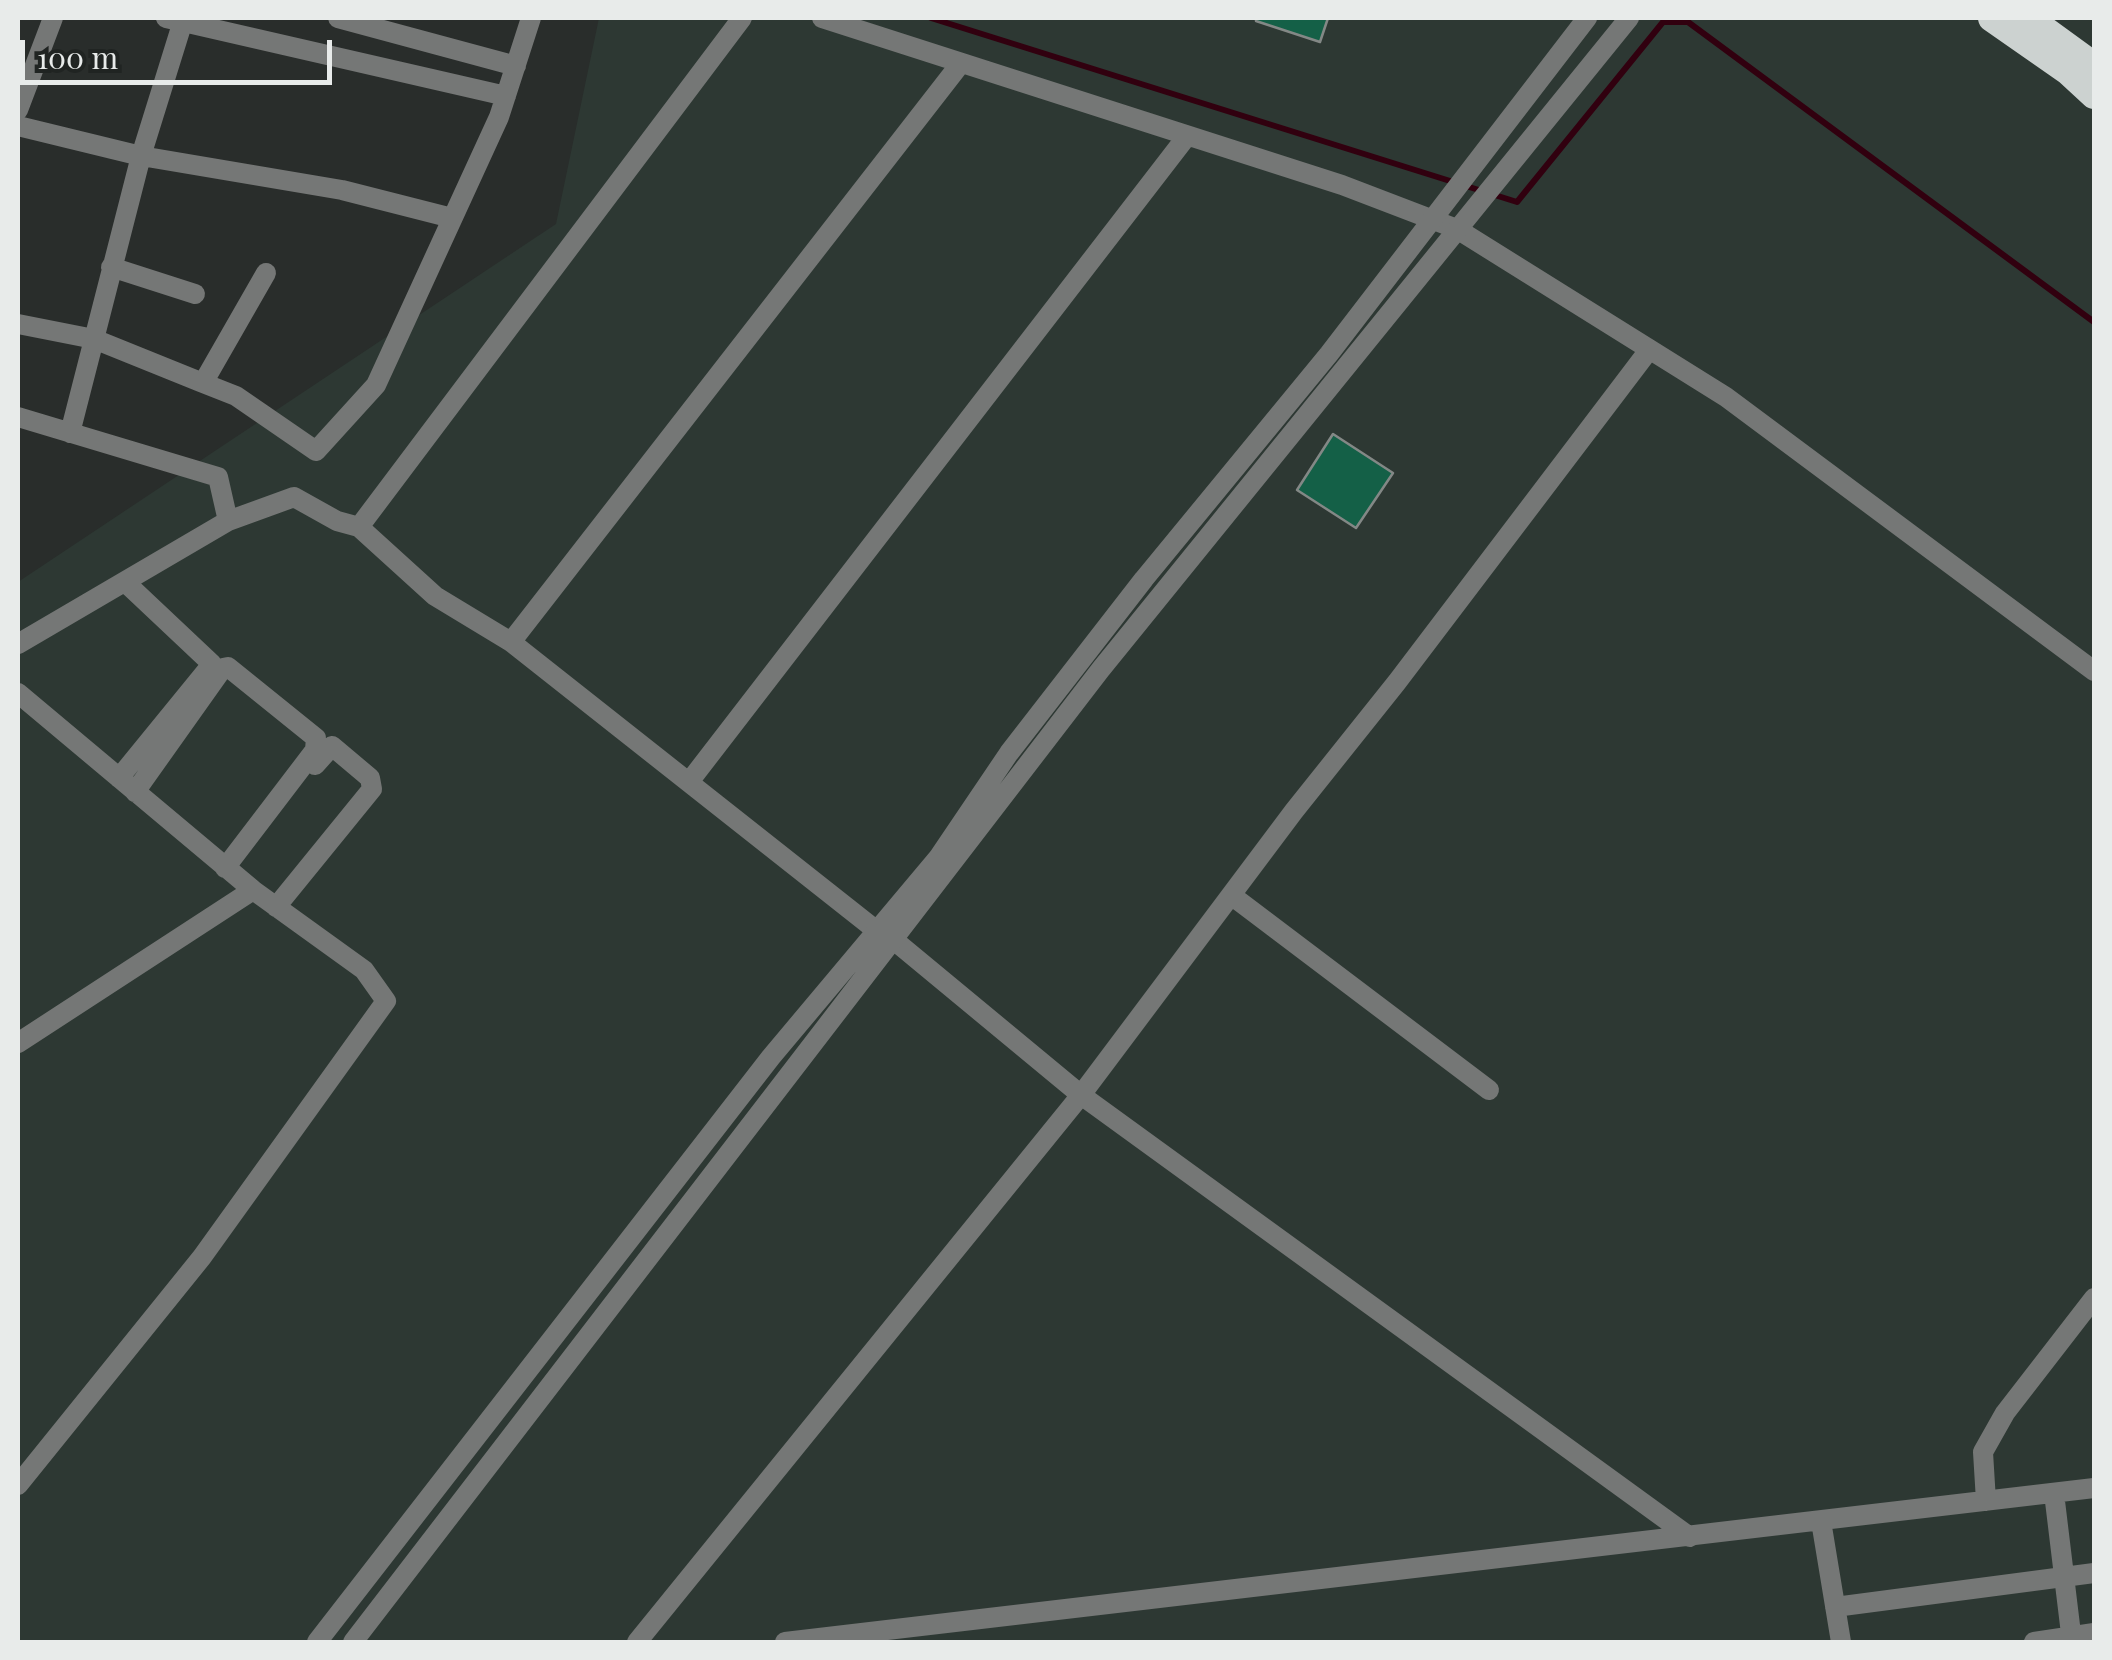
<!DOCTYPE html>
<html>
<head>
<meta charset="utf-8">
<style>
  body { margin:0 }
  #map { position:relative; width:2112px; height:1660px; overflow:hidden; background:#292d2b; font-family:"Playfair Display",serif }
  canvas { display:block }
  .frame { position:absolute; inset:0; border:20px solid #e8ebea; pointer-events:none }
  .scale { position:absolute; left:20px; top:40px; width:312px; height:45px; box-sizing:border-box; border:5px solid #e8ebea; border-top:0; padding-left:12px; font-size:30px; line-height:35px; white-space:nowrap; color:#e8ebea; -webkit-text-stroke:8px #202422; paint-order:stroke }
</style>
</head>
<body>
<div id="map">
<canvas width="2112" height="1660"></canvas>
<div class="frame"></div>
<div class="scale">100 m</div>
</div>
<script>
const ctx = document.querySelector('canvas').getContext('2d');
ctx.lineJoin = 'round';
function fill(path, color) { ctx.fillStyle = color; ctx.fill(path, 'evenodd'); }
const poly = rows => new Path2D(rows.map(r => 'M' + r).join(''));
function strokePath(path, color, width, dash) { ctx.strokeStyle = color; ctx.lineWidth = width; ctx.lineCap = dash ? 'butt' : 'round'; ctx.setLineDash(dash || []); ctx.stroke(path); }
fill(poly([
  [599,18,2094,18,2094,1642,18,1642,18,582,556,224]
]), '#2d3833');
strokePath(poly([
  [931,18,1517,202,1663,22,1688,22,2094,322]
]), '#31000f', 6);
const building = poly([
  [1256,18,1328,18,1320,42,1256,21,1256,18],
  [1333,434,1393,473,1356,528,1297,490,1333,434]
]);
fill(building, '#146047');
strokePath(building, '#838886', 2.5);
strokePath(poly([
  [166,18,506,96],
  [338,18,516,66],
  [822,18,1342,185,1457,229,1726,397,2094,671],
  [18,110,53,18],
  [18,126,141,156,342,190,452,218],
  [111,267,195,294],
  [266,273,203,383,236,396,316,451,376,385,499,117,531,18],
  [18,324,94,339,203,383],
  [18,417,218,477,228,521,18,644],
  [70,433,141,156,183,21],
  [228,521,294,497,337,521,359,527,742,18],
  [359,527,435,596,511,642,877,931],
  [511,642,961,63],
  [18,693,253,890,18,1043],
  [119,778,212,664,125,582],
  [689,782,1187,136],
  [135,792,223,668,228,667,316,738,315,750,225,868],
  [1231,895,1489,1090],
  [276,907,372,789,370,778,332,746,315,765],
  [895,941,1081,1095,1294,811,1397,682,1649,350],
  [18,1485,202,1257,386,1001,364,970,253,890],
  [2054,1493,2072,1642],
  [1986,1501,1983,1452,2005,1413,2094,1298],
  [1821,1521,1841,1642],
  [1835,1607,2094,1573],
  [637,1642,1081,1095,1690,1537],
  [785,1642,2094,1488],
  [2034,1642,2094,1633]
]), '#757776', 20);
strokePath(poly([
  [317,1642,771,1057,938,858,1009,753,1144,579,1329,354,1587,18],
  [353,1642,1101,669,1629,18]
]), '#757776', 20);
strokePath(poly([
  [1992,18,2068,71,2094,95],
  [2028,18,2094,66]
]), '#ccd2d0', 28);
</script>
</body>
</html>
